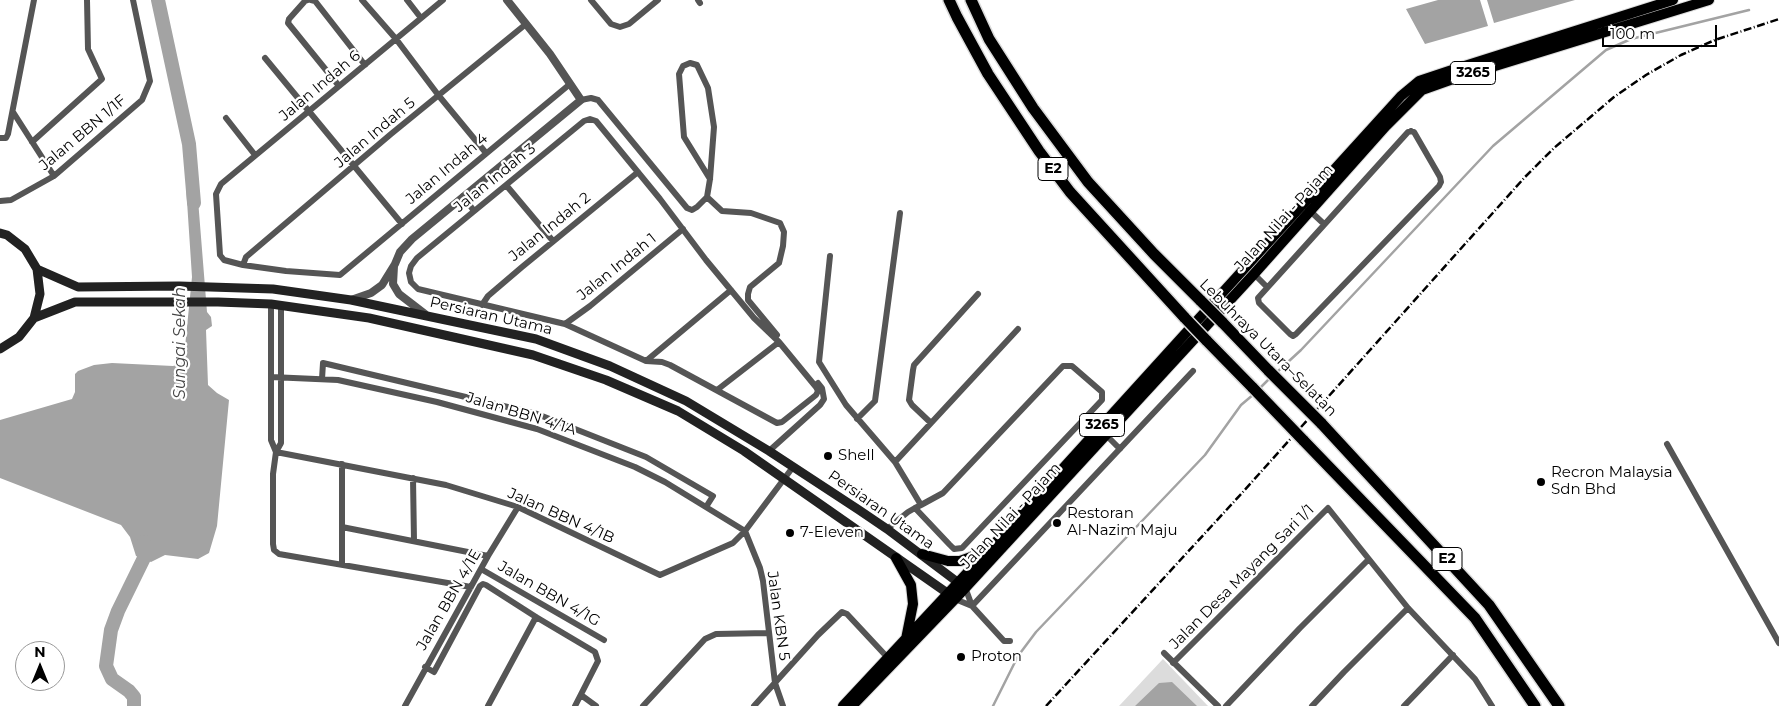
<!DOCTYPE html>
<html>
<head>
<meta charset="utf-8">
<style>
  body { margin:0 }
  #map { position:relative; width:1779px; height:706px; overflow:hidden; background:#fff; font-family:Montserrat,sans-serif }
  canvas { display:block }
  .north { position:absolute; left:15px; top:641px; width:50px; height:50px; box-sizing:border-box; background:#fff; border:1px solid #999; border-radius:50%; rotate:0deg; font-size:14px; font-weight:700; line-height:20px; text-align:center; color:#000 }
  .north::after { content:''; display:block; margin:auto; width:18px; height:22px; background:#000; clip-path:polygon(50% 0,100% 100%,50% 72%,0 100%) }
  .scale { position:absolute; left:1602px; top:25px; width:115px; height:22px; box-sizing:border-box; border:2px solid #000; border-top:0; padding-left:6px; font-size:15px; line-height:18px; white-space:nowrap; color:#000; -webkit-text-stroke:4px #fff; paint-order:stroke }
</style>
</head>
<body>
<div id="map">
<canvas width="1779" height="706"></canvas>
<div class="north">N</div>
<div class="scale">100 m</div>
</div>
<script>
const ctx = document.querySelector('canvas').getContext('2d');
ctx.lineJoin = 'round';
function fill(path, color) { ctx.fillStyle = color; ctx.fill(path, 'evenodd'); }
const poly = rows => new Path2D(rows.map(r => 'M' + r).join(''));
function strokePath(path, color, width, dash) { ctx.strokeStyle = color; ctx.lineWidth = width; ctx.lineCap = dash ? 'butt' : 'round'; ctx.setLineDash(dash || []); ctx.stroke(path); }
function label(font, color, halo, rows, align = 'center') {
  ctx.font = font + ' Montserrat,sans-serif'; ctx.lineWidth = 4.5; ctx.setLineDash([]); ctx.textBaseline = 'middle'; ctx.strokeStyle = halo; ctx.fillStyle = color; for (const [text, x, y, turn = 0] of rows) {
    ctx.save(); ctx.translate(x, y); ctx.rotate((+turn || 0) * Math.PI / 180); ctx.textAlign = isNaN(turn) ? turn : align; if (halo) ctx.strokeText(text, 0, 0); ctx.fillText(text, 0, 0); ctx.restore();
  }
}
fill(poly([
  [1163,659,1208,706,1119,706]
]), '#dcdcdc');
fill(poly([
  [1438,0,1480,0,1488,26,1425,44,1406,9],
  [1487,0,1575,0,1494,23],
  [186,186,197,187,207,312,211,317,212,326,206,330,208,385,217,393,229,400,217,526,209,553,198,559,165,555,151,562,136,556,130,537,121,525,0,478,0,420,72,399,75,392,75,374,78,371,94,365,112,363,173,366,181,364,184,357,192,277],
  [1172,682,1197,706,1135,706,1159,683]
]), '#a3a3a3');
strokePath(poly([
  [1276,373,1301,350,1493,146,1606,50,1631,39,1749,10],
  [1260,388,1270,378],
  [993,706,1018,656,1036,632,1205,455,1241,405,1254,394]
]), '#a3a3a3', 2.5);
strokePath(poly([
  [158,0,189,144,194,203],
  [134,706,134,697,129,691,112,679,106,666,111,630,118,611,144,558,144,542]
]), '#a3a3a3', 14);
const primary = poly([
  [922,554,948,561,960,561,971,557,984,549],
  [896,558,911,585,913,604,906,639],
  [843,706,997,541,1401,96,1419,81,1452,70,1673,0],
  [852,706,955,599,1254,274,1386,126,1422,90,1453,79,1709,0]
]);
const motorway = poly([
  [949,0,957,17,988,74,1039,151,1070,192,1185,318],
  [971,0,989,39,1033,108,1088,182,1154,254,1201,301],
  [1222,322,1269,371],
  [1206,340,1253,388],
  [1321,423,1489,605,1559,706],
  [1303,440,1475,618,1535,706]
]);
strokePath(primary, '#dbdbdb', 12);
strokePath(motorway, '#dbdbdb', 14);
strokePath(poly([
  [308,0,305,1,289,19,288,23,339,86],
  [311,0,315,1,365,65],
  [362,0,396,39,439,96,486,153],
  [407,0,421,18],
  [443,0,221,184,216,194,220,255,224,260,243,265,286,271,340,275,570,84],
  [591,0,611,24,620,27,629,24,658,0],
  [698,0,700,3],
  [265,58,402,224],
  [581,100,591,98,598,100,687,208,692,210,697,207,707,197],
  [13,112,54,176],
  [226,118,255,155],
  [1411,131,1414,132,1440,177,1441,182,1439,186,1296,334,1293,336,1290,334,1259,303,1258,298,1408,132,1411,131],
  [0,138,6,138,8,134,34,0],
  [32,142,102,79,88,49,87,0],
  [710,179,684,137,679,74,683,66,690,63,697,65,708,88,714,127,710,179,707,197,722,211,751,213,780,223,784,232,783,246,779,263,750,287,748,294,748,300,777,335],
  [506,185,553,241],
  [463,196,474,211],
  [0,201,11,200,54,176,142,100,150,81,133,0],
  [1308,209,1324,224],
  [830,256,819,362,846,405,895,462,921,505],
  [243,265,246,257,391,134,526,24],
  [1254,274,1267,287],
  [271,304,271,440,276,452],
  [281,305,281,443,276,452,273,474,273,544,274,550,279,554,471,587],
  [482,305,488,296,522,267,638,172],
  [565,324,590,306,683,229],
  [646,361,662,362,670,365,777,423,782,422,816,395,818,391,816,387,779,342,754,318,706,260,660,199,596,121,590,119,584,121,417,258,411,266,409,273,411,282,418,289,565,324,646,361,731,290],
  [271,377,338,380,437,402,537,429,635,467,665,482,745,531,760,568,763,581,775,683,783,706],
  [322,379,323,363,537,414,646,457,713,496,706,507],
  [717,390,779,342],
  [857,419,875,401,900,213],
  [931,423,912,405,909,400,913,370,914,365,978,294],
  [1106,435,1120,449],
  [1667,444,1779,643],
  [769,451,820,405,824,399,822,388,818,383],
  [276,452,446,485,518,507,660,575,733,543,745,531,793,467],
  [895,462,1018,329],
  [413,478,414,541],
  [342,527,488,556],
  [887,529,908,512,915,508,921,505,943,493,1063,366,1072,366,1102,392,1102,400,962,548,954,549,949,544,915,508],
  [342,563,342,464],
  [481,569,604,640],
  [965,587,972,606],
  [955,599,972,606,1004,641,1010,641],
  [972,606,1193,371],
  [1164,653,1218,706],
  [1173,663,1328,508,1408,608,1475,679,1492,706],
  [425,667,434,672,480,586,483,584,486,585,536,617,595,652,598,661,575,706],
  [581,695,596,706],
  [405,706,488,556,518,507],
  [488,706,536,617],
  [643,706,705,639,716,634,768,633],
  [754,706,818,635,842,612,847,614,888,658],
  [1226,706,1300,628,1368,560],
  [1312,706,1344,672,1408,608],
  [1404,706,1453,655]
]), '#555', 6);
strokePath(poly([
  [394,266,393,284,399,294,425,314],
  [351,300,371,293,382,285,395,264,400,252,412,239,581,100,550,54,507,0]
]), '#555', 8);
strokePath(poly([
  [0,233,7,235,25,249,37,269,40,294,34,318,19,337,0,349],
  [37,269,78,287,179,286,273,289,351,300,536,339,610,366,686,401,769,451,859,510,887,529,964,587],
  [34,318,75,302,218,302,271,304,369,318,533,355,606,380,678,411,744,451,953,597]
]), '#222', 9);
strokePath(primary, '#000', 10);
strokePath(motorway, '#000', 11);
strokePath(poly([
  [1046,706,1242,493,1525,177,1554,148,1614,97,1646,75,1681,55,1715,40,1779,19]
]), '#000', 2.5, [8, 2.5, 1, 2.5]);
const motorwayBridge = poly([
  [1201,301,1222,322],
  [1185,318,1206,340],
  [1269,371,1321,423],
  [1253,388,1303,440]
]);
strokePath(motorwayBridge, '#dbdbdb', 14, []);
strokePath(motorwayBridge, '#000', 11);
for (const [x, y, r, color] of [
  [828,456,5,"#000"],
  [1541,482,5,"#000"],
  [1057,523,5,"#000"],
  [790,533,5,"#000"],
  [961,657,5,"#000"]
]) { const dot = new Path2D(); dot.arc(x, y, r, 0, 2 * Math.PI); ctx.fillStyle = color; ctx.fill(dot); strokePath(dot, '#fff', 2); }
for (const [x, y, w] of [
  [1473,73,45],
  [1053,169,30],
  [1102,425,45],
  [1447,559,30]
]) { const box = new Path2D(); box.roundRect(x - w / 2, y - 11.5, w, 23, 4); ctx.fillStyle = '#fff'; ctx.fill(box); strokePath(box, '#000', 1); }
label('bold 14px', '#000', null, [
  ["3265",1473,73],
  ["E2",1053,169],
  ["3265",1102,425],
  ["E2",1447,559]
]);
label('15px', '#000', '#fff', [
  ["Jalan Indah 6",320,86,-40],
  ["Jalan BBN 1/1F",83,133,-40],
  ["Jalan Indah 5",375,133,-40],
  ["Jalan Indah 4",447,169,-40],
  ["Jalan Indah 3",495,178,-39],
  ["Jalan Nilai - Pajam",1284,218,-48],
  ["Jalan Indah 2",550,227,-39],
  ["Jalan Indah 1",617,267,-39],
  ["Persiaran Utama",491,316,13],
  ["Lebuhraya Utara–Selatan",1268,348,45],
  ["Jalan BBN 4/1A",521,414,17],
  ["Persiaran Utama",881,510,35],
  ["Jalan BBN 4/1B",561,516,24],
  ["Jalan Nilai - Pajam",1011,516,-47],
  ["Jalan Desa Mayang Sari 1/1",1242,577,-45],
  ["Jalan BBN 4/1G",549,594,30],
  ["Jalan BBN 4/1E",449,600,-60],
  ["Jalan KBN 5",778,616,82]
]);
label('15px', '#000', '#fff', [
  ["Shell",838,456],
  ["Recron Malaysia",1551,473],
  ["Sdn Bhd",1551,490],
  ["Restoran",1067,514],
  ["Al-Nazim Maju",1067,531],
  ["7-Eleven",800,533],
  ["Proton",971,657]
], 'left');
label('italic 16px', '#444', '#fff', [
  ["Sungai Sekah",180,343,-90]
]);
</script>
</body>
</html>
